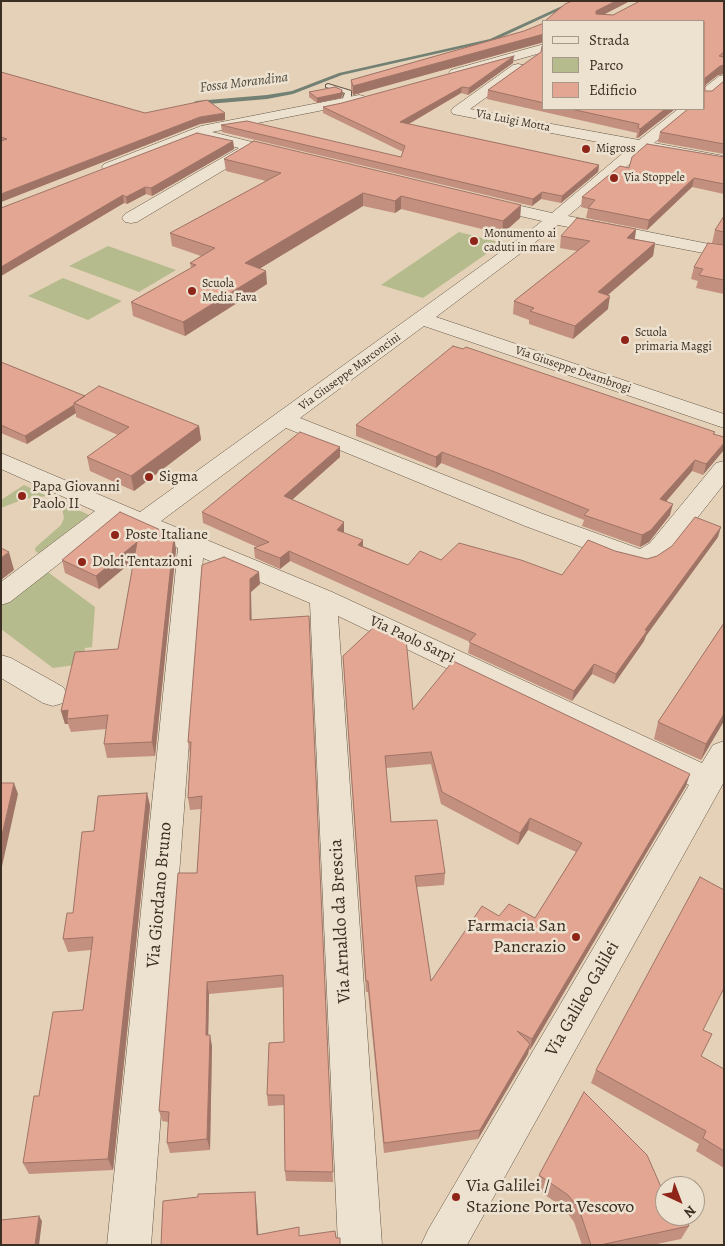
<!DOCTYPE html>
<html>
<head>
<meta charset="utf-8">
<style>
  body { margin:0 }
  #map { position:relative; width:725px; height:1246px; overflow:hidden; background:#e4d1b7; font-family:Alegreya,serif }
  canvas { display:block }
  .frame { position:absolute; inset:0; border:2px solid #3b2e22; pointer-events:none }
  .legend { position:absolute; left:542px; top:20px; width:162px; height:90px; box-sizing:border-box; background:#ede1d0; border:1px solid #a6998a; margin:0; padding:6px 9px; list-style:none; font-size:15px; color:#3b2e22 }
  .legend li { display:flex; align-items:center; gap:10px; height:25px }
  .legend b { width:25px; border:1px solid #a6998a }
  .north { position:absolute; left:655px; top:1176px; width:50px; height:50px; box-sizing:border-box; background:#ede1d0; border:1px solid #a6998a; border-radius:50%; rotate:137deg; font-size:14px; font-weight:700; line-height:20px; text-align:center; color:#3b2e22 }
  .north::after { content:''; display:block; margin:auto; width:18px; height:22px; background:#8f2418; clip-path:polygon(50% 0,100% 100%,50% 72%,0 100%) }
</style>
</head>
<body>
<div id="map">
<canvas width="725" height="1246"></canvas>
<div class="frame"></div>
<ul class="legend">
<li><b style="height:6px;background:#ede1d0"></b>Strada</li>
<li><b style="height:14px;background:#b6bb8d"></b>Parco</li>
<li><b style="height:14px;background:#e3a692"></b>Edificio</li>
</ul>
<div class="north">N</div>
</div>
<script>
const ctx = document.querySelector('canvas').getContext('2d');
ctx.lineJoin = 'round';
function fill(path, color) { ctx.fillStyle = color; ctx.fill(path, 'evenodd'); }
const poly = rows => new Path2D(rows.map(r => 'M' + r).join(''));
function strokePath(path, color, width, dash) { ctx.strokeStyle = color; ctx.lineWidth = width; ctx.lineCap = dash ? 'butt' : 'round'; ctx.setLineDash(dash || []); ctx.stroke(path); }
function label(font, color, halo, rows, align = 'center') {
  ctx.font = font + ' Alegreya,serif'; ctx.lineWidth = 5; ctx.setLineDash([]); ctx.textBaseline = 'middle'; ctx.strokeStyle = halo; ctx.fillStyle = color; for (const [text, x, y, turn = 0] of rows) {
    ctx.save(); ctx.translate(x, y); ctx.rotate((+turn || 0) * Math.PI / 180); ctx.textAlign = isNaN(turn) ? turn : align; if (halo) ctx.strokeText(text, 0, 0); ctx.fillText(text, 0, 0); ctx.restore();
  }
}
fill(poly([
  [459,232,502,243,423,298,381,285],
  [108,246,176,270,139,292,69,266],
  [63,278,122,301,88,320,28,296],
  [24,485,47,496,24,499,1,508,1,500],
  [65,504,89,515,39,553,36,552,35,549,36,547,61,525,64,518,62,508],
  [41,567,95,607,92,647,85,648,82,664,53,668,1,629,1,600]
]), '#b6bb8d');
fill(poly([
  [573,1,579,1,493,41,342,75,293,94,267,99,196,105,193,103,196,101,267,95,292,91,339,73,490,39,573,1]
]), '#728174');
const service = poly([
  [328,84,351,91,351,97,355,101,349,102,343,98,345,93,326,87,326,85,328,84]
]);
const minor = poly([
  [544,44,544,52,456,77,449,73,451,70,544,44],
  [518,64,523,65,525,68,523,71,470,109,639,140,678,109,694,109,654,143,724,156,724,166,645,151,568,216,724,247,724,257,558,225,436,317,724,414,724,428,424,326,300,418,543,514,640,549,650,543,716,463,724,461,724,484,668,555,653,565,644,567,614,559,525,526,286,428,161,521,332,592,702,763,713,745,724,741,724,782,467,1245,421,1245,428,1230,689,785,338,616,382,1245,338,1245,310,603,203,558,151,1245,107,1245,178,548,115,520,10,602,1,605,1,582,95,511,1,469,1,453,140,512,531,230,542,221,480,207,478,203,480,199,486,198,552,213,629,148,453,114,451,111,453,108,513,65,518,64],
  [724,75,724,86,709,98,704,99,704,88,719,76,724,75],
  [359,95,364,96,366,99,364,102,212,132,288,151,291,154,288,157,283,159,254,152,137,222,131,223,125,222,122,218,125,214,239,148,198,138,116,170,104,170,102,167,104,164,201,126,359,95],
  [1,655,11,658,63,687,68,695,63,703,53,706,43,703,1,678,1,655]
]);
strokePath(service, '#655747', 2);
strokePath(minor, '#655747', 1);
fill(service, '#ede1d0');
fill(minor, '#ede1d0');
fill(poly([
  [572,1,630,1,605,14,613,15,640,1,724,1,724,74,718,75,705,85,705,91,712,91,724,81,724,154,658,142,660,132,688,109,704,109,704,21,545,21,565,4],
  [544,23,544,42,353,95,351,89,351,80,524,31],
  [544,45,544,109,675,109,638,138,636,138,637,133,487,99,488,90,541,52],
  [513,63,468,95,461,93,409,124,599,165,598,172,561,203,541,199,532,206,222,132,221,125,401,157,403,152,323,113,323,107,342,103],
  [1,72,145,113,225,120,200,124,1,202],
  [342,90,343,94,341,98,317,103,309,97,309,92],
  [233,141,234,149,152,196,146,194,127,204,124,203,1,276,1,208],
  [724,157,724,194,692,187,647,230,586,218,588,209,581,207,582,197,629,168],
  [224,159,521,205,520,218,502,234,401,209,395,213,363,206,260,268,267,284,185,336,133,316,131,302,191,268,190,263,201,256,172,246,170,233,266,181,226,171],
  [724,216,724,294,696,288,698,281,691,279,694,267,722,245,712,243,715,230],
  [636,229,635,239,655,243,653,256,608,295,608,309,573,339,529,324,529,320,513,314,514,301,577,251,560,248,561,236],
  [1,362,85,396,199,426,201,440,134,491,90,471,87,457,118,435,76,417,76,413,27,444,1,433],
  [356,425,715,432,703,475,692,471,666,501,670,515,649,542,640,547,582,526,584,520,494,484,441,463,436,468,356,436],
  [340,447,340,457,292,500,344,533,363,546,408,565,441,560,562,575,615,551,647,559,657,556,718,537,646,635,644,641,614,684,592,674,572,701,468,653,470,642,290,561,280,569,255,558,254,548,257,547,203,523,202,512],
  [176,549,155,756,107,758,104,744,106,729,71,732,68,724,65,724,61,711,118,649,134,560,99,589,65,573,62,560],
  [202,565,260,584,251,592,251,620,309,616,333,1182,286,1181,285,1171,284,1105,268,1106,267,1095,284,1042,284,987,209,994,208,1035,212,1046,210,1150,170,1153,167,1143,168,1122,162,1121,159,1111,197,873,201,809,190,810,188,798,190,754,188,742],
  [724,623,724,721,701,760,654,739,658,722],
  [343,656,413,710,686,786,530,1050,529,1049,528,1054,478,1139,384,1153,368,992,366,992],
  [431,764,441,804,518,845,528,830,576,852,535,918,499,916,431,981,417,887,444,885,445,873,391,822,386,768],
  [147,793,150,806,113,1170,29,1174,23,1163,39,1096,83,1010,91,950,68,952,63,939,73,913,94,831],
  [704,1030,701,1056,724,1069,724,1168,696,1151,699,1144,591,1083,596,1070],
  [539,1175,661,1187,689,1226,681,1239,652,1245,582,1245,574,1222,564,1208,535,1188]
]), '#c38f7e');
fill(poly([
  [616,1,630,1,595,19,596,11],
  [544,34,544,42,353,95,353,86],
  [514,56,513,63,468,95,469,88],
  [724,65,724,74,718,75,704,86,705,78,720,66],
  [462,87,461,93,400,129,400,122],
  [342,90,343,94,341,98,317,103,317,98],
  [665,109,675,109,638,138,640,129],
  [225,113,225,120,200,124,1,202,1,194,200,117],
  [233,141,234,149,152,196,151,188],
  [599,165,598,172,561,203,562,196],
  [694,178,692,187,647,230,649,220],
  [145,187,146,194,127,204,126,197],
  [542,192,541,199,532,206,533,199],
  [363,193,363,206,246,277,245,263],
  [123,195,124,203,1,276,1,267],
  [401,196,401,209,395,213,395,201],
  [521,205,520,218,502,234,503,221],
  [636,229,634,242,627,238],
  [655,243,653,256,596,305,598,292],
  [266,271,267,284,185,336,183,322],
  [610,296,608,309,573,339,575,326],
  [74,405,76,413,27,444,25,436],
  [199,426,201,440,134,491,131,476],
  [724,443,724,450,703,475,706,464],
  [340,447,340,457,285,506,284,496],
  [442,452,441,463,436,468,436,457],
  [695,460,692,471,658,511,660,499],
  [673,504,670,515,649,542,640,547,642,535],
  [344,522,344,533,337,530],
  [721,527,718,537,646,636,644,641,614,684,616,674,645,630],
  [174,536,176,549,155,756,152,742],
  [363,540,363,551,358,545],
  [137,542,140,555,99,589,96,576],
  [289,551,290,561,280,569,280,558],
  [9,552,14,570,1,580,1,558],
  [259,572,260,584,251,592,252,633,250,620,250,579],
  [594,664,592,674,572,701,574,691],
  [68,710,67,719,68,724,65,724,61,711],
  [724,714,724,721,701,760,706,744],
  [690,774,686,786,530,1050,532,1039],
  [14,783,18,794,1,871,1,839],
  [147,793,150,806,113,1170,108,1159],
  [530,818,528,830,518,845,520,833],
  [207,982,209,994,208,1046,206,1035],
  [210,1035,212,1046,210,1150,207,1139],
  [530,1044,528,1054,478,1139,480,1130],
  [255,1192,256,1201,259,1244,257,1235],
  [39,1216,42,1221,39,1245,35,1245]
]), '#9f7466');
const building = poly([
  [572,1,616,1,596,11,596,14,613,15,640,1,724,1,724,52,719,56,724,57,724,65,720,66,705,78,705,91,712,91,724,81,724,144,660,132,688,109,704,109,704,21,545,21,565,4,572,1],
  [544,23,544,34,353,86,351,80,524,31,544,23],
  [544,45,544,103,488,90,541,52,542,46,544,45],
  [514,56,469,88,462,87,400,122,599,165,562,196,542,192,533,199,221,125,247,121,401,157,405,146,323,107,342,103,514,56],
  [1,72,145,113,207,100,225,113,200,117,1,194,1,141,7,139,1,137,1,72],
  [335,87,342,90,341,93,317,98,309,92,335,87],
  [571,109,665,109,640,129,638,128,639,124,571,109],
  [197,133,233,141,151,188,145,187,126,197,123,195,1,267,1,208,197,133],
  [254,141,521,205,503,221,401,196,395,201,363,193,245,263,266,271,183,322,131,302,196,265,190,263,215,248,170,233,281,173,224,159,254,141],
  [647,144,724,157,724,184,694,178,649,220,588,208,595,200,582,197,620,166,629,168,632,157,647,144],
  [724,216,724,232,715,230,724,216],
  [577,218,636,229,627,238,655,243,598,292,610,296,575,326,530,311,534,308,514,301,590,241,561,236,577,218],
  [708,243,724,245,724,280,699,275,703,269,694,267,708,243],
  [453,346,463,349,466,347,715,432,713,434,724,437,724,443,706,464,695,460,660,499,673,504,651,530,642,535,584,515,589,510,495,472,442,452,436,457,356,425,453,346],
  [1,362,85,396,74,403,74,405,25,436,1,425,1,362],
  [99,386,199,426,131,476,87,457,129,427,74,403,99,386],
  [300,432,340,447,284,496,344,522,337,530,363,540,358,545,408,565,420,551,441,560,459,543,521,560,562,575,588,540,615,551,647,559,657,556,672,546,695,517,721,527,645,630,647,631,616,674,594,664,574,691,469,642,476,634,289,551,280,558,254,548,269,542,202,512,300,432],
  [120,512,174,536,152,742,104,744,108,715,67,719,68,710,61,711,75,652,118,649,137,542,96,576,62,560,120,512],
  [1,548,9,552,1,558,1,548],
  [224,557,259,572,250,579,250,620,309,616,333,1172,285,1171,284,1095,267,1095,269,1043,284,1042,283,975,207,982,206,1035,210,1035,207,1139,167,1143,169,1112,159,1111,178,873,197,873,202,796,188,798,191,742,188,742,202,565,224,557],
  [724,623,724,714,706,744,658,722,724,623],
  [376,625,406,639,413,710,453,661,690,774,532,1039,517,1031,530,1044,480,1130,384,1143,368,981,366,981,343,656,376,625],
  [431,752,442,792,520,833,530,818,582,843,535,918,509,904,499,916,482,906,431,981,415,876,445,873,437,820,391,822,385,756,431,752],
  [1,783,14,783,1,839,1,783],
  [147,793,108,1159,23,1163,34,1096,39,1096,53,1012,83,1010,93,937,63,939,67,913,73,913,82,832,94,831,98,796,147,793],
  [700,877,724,890,724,988,703,1030,712,1034,701,1056,724,1069,724,1151,703,1138,706,1131,596,1070,700,877],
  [584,1092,647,1155,661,1187,665,1186,665,1216,685,1216,689,1226,600,1245,591,1245,579,1209,568,1195,539,1175,584,1092],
  [255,1192,257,1235,299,1227,299,1236,335,1231,336,1238,340,1238,340,1245,161,1245,163,1201,198,1197,198,1194,255,1192],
  [39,1216,35,1245,1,1245,1,1220,39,1216]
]);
fill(building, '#e3a692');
strokePath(building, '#9f7466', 1);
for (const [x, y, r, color] of [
  [586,149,5,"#8f2418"],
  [614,178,5,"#8f2418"],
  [474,241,5,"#8f2418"],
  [192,291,5,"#8f2418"],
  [625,340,5,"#8f2418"],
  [149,477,5,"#8f2418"],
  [22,496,5,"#8f2418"],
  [115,535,5,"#8f2418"],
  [82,562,5,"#8f2418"],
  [576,937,5,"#8f2418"],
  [456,1197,5,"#8f2418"]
]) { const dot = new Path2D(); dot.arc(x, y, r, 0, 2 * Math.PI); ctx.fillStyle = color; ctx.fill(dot); strokePath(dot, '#ede1d0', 2); }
label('12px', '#3b2e22', '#ede1d0', [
  ["Via Luigi Motta",513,121,11],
  ["Via Giuseppe Deambrogi",573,370,19],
  ["Via Giuseppe Marconcini",350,372,-36]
]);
label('12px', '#3b2e22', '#ede1d0', [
  ["Migross",596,149],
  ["Via Stoppele",624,178],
  ["Monumento ai",484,234],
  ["caduti in mare",484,248],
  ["Scuola",202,284],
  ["Media Fava",202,298],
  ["Scuola",635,333],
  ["primaria Maggi",635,347]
], 'left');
label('italic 14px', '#4d4a3d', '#ede1d0', [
  ["Fossa Morandina",244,83,-7]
]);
label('15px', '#3b2e22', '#ede1d0', [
  ["Sigma",159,477],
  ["Papa Giovanni",32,487],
  ["Paolo II",32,504],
  ["Poste Italiane",125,535],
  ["Dolci Tentazioni",92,562]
], 'left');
label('15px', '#3b2e22', '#ede1d0', [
  ["Via Paolo Sarpi",412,640,25]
]);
label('18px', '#3b2e22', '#ede1d0', [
  ["Via Giordano Bruno",160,895,-85],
  ["Via Arnaldo da Brescia",341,921,-93],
  ["Via Galileo Galilei",583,999,-60]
]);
label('18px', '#3b2e22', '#ede1d0', [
  ["Farmacia San",566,927],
  ["Pancrazio",566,948],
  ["Via Galilei /",466,1187,"left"],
  ["Stazione Porta Vescovo",466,1208,"left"]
], 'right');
</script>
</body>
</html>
